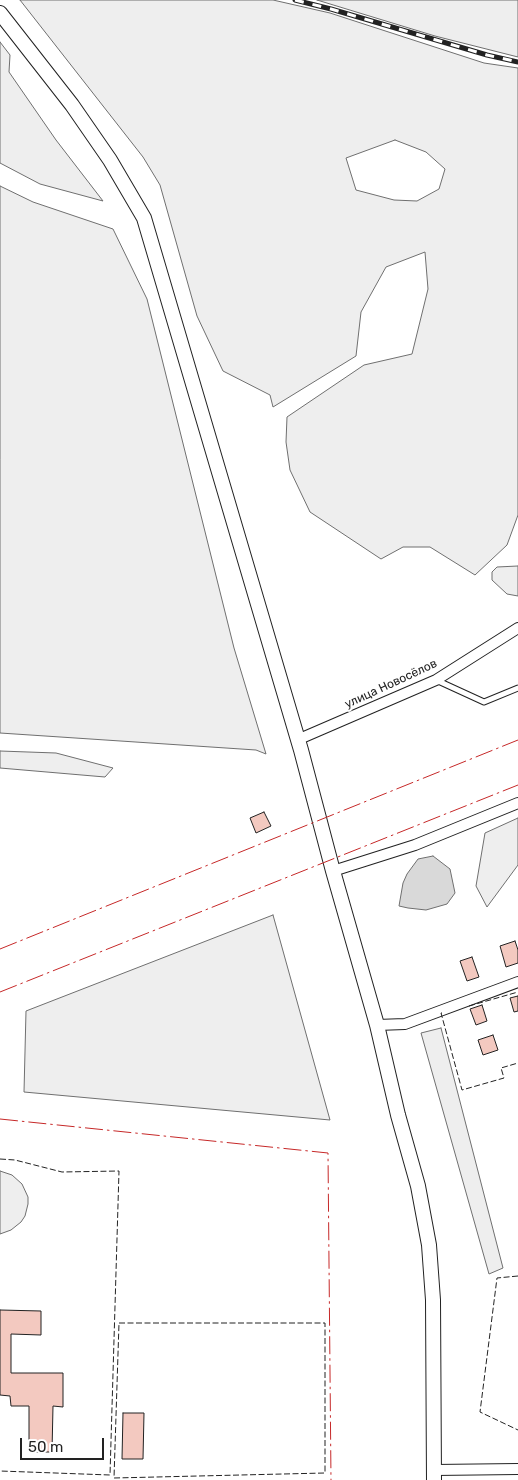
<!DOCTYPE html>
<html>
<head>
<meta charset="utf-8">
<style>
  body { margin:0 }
  #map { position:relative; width:518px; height:1480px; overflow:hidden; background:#fff; font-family:Rubik,sans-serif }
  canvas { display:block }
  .scale { position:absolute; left:20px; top:1438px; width:84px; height:22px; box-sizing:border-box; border:2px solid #222; border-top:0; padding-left:6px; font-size:15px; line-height:18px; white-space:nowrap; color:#222; -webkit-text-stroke:4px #fff; paint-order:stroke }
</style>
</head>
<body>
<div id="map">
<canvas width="518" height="1480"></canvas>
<div class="scale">50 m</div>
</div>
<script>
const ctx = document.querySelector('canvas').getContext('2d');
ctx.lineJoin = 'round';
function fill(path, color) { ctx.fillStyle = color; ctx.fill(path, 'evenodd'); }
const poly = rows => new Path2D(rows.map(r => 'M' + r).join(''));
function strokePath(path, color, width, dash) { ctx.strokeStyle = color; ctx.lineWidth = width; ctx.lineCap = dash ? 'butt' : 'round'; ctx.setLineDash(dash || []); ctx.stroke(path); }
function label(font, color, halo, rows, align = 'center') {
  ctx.font = font + ' Rubik,sans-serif'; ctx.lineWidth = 4; ctx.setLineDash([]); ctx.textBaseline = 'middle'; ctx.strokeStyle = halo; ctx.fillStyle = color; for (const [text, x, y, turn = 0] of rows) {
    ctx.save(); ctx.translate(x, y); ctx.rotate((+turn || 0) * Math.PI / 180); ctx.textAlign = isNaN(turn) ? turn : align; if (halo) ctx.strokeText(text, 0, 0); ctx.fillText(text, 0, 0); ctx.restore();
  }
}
const green = poly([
  [20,0,273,0,330,13,484,63,518,68,518,515,507,545,475,575,430,547,403,547,381,559,310,512,290,470,286,442,287,417,364,365,412,354,428,289,425,252,386,267,361,312,356,356,273,407,270,395,223,371,197,316,160,185,143,157,20,0],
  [395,140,426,152,445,169,439,189,417,201,394,200,356,190,346,158,395,140],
  [317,0,518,0,518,57,435,36,317,0],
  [0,42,10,55,9,72,56,140,103,201,40,184,0,163,0,42],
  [0,186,33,202,113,229,147,299,234,648,266,754,256,750,0,733,0,186],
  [518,566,518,596,507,594,492,580,492,572,497,567,518,566],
  [0,751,56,753,113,768,105,777,0,768,0,751],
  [518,818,518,865,487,907,476,886,485,833,518,818],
  [273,915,330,1120,24,1092,26,1011,273,915],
  [441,1028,503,1268,489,1274,421,1033,441,1028],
  [0,1171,12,1175,22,1184,28,1197,28,1204,25,1216,21,1222,11,1230,0,1234,0,1171]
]);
fill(green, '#eee');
strokePath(green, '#6f6f6f', 1);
const water = poly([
  [433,856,450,869,455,893,447,904,426,910,408,908,399,906,403,883,407,874,418,859,433,856]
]);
fill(water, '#d9d9d9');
strokePath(water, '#6f6f6f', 1);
const building = poly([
  [264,812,271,826,256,833,250,818,264,812],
  [515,941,518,950,518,963,506,967,500,946,515,941],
  [472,957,479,977,467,981,460,961,472,957],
  [518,996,518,1011,514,1012,510,998,518,996],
  [482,1005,487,1021,476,1025,470,1009,482,1005],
  [493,1035,498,1050,483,1055,478,1040,493,1035],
  [0,1310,41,1311,41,1335,11,1334,11,1373,63,1373,63,1407,53,1406,52,1452,29,1452,29,1406,11,1406,10,1396,0,1395,0,1310],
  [123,1413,144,1413,143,1459,122,1459,123,1413]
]);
fill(building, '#f3c9c0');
strokePath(building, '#222', 1);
const lane = poly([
  [436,680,484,702,518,688]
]);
const street = poly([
  [297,740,436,680,518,628],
  [333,871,415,845,518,803],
  [377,1025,405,1024,518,982],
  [434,1470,518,1469]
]);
const secondary = poly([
  [0,13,72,105,110,160,144,218,301,750,333,871,377,1025,398,1115,418,1186,429,1245,433,1300,434,1480]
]);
strokePath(lane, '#222', 7);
strokePath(street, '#222', 12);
strokePath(secondary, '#222', 16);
strokePath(lane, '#fff', 5);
strokePath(street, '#fff', 10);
strokePath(secondary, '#fff', 14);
const rail = poly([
  [295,0,331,9,487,55,518,62]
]);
strokePath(rail, '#222', 5);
strokePath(rail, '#fff', 3, [9]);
strokePath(poly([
  [469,1006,518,992],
  [442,1013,441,1013,462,1090,504,1078,501,1068,518,1063],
  [0,1159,15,1160,62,1172,119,1171,110,1475,0,1471],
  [518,1276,497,1278,480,1412,518,1430],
  [119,1323,325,1323,325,1473,114,1478,119,1323]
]), '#222', 1, [6, 2.5]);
strokePath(poly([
  [0,949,518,740],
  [0,992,518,785],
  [0,1119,328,1153,331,1480]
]), '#c62828', 1, [18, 4, 2.5, 4]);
label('12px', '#222', '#fff', [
  ["улица Новосёлов",391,684,-25]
]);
</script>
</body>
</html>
